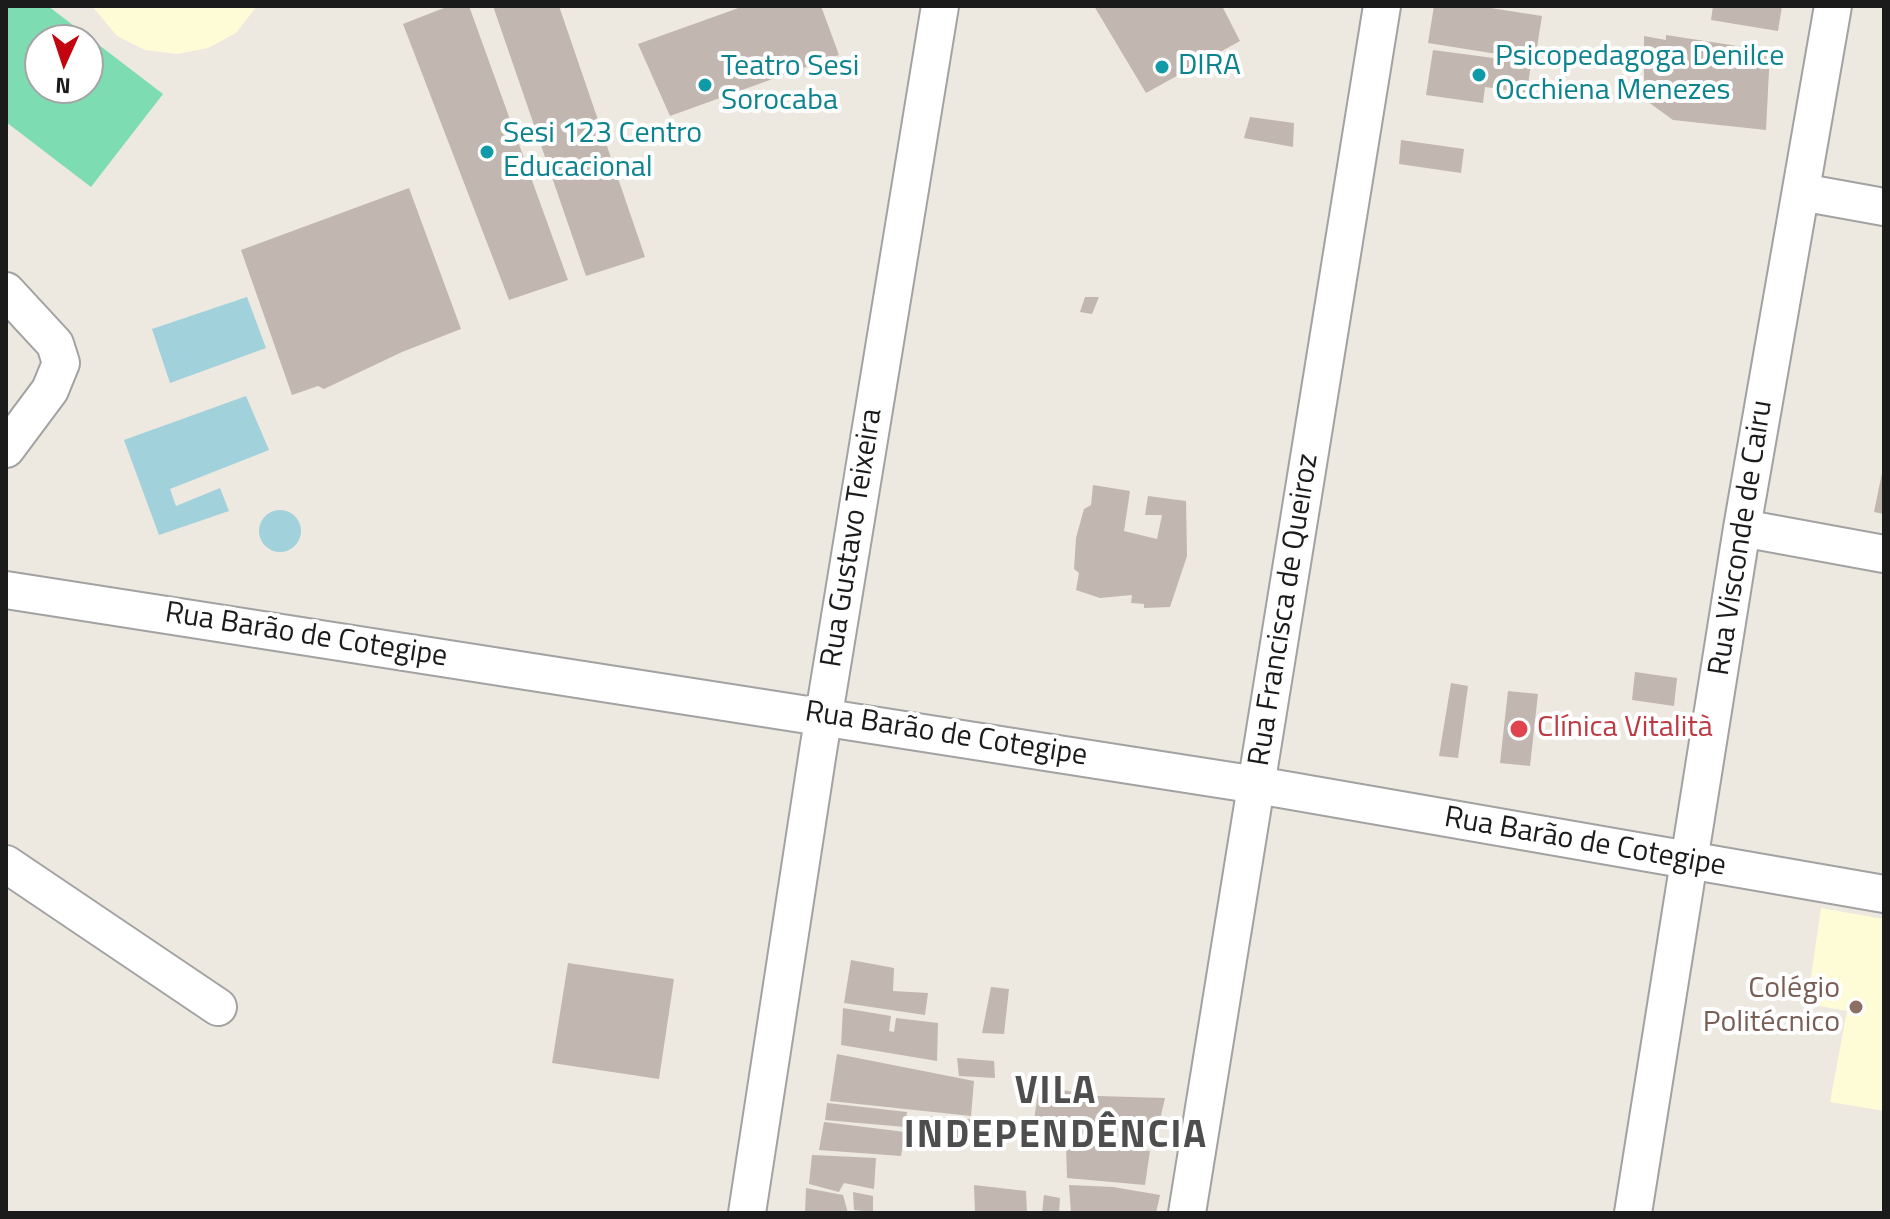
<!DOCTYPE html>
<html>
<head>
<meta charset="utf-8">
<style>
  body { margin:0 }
  #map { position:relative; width:1890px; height:1219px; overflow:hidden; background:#ede8e0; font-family:"Titillium Web",sans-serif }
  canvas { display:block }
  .frame { position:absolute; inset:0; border:8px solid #1b1b1b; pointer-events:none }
  .north { position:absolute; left:24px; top:24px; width:80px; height:80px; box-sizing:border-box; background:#fff; border:2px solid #a4a4a4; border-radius:50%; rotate:183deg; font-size:22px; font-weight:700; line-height:32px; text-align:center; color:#1b1b1b }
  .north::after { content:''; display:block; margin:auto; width:28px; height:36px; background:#c3030e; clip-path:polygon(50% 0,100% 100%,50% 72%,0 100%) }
</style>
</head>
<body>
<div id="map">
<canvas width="1890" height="1219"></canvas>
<div class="frame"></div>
<div class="north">N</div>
</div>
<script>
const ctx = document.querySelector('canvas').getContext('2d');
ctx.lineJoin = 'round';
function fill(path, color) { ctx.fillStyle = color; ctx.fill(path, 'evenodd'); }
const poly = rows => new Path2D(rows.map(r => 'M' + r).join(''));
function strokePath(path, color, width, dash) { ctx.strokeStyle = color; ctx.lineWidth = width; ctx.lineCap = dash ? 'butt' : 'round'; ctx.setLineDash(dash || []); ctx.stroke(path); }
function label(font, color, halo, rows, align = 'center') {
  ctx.font = font + ' "Titillium Web",sans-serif'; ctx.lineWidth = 8; ctx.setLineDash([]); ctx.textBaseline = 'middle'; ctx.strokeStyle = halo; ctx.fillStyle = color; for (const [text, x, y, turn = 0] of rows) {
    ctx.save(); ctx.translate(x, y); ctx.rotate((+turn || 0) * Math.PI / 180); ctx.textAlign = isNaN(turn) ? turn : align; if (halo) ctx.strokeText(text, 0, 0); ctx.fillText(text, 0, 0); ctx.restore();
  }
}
fill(poly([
  [92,6,257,6,236,33,208,48,177,54,145,50,117,36],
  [1821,908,1884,919,1884,1111,1830,1102,1847,1011,1807,1004]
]), '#fefcd7');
fill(poly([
  [6,6,48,6,163,94,91,187,6,122],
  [40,40,88,40,88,88,40,88]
]), '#7edcb2');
fill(poly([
  [247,297,266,348,170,383,152,329],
  [246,396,269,450,170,489,176,506,220,488,229,511,159,535,124,440],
  '259 531a21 21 0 1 1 42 0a21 21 0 1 1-42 0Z'
]), '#a1d1da');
fill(poly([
  [449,6,469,6,568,280,509,300,403,24],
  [493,6,559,6,645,257,586,276],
  [744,6,821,6,839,55,670,116,638,44],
  [1094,6,1222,6,1240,41,1146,93],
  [1434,6,1478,6,1542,16,1535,60,1428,43],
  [1713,6,1782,6,1778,31,1711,20],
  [1666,35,1770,51,1766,130,1673,120,1644,99,1644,36,1666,40],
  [1433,50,1531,63,1527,93,1485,87,1483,103,1426,95],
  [1250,117,1294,123,1293,147,1244,138],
  [1401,140,1464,149,1461,173,1399,164],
  [409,188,461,329,402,352,324,389,318,386,292,395,241,250],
  [1085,297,1099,297,1092,314,1080,312],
  [1883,468,1884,468,1884,514,1874,512],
  [1093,485,1130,491,1124,531,1157,539,1162,515,1145,515,1148,496,1186,501,1187,556,1170,607,1144,608,1144,604,1131,603,1132,595,1100,598,1076,590,1079,573,1074,569,1076,538,1084,509,1091,505],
  [1635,672,1677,678,1674,706,1632,700],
  [1451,683,1468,686,1458,758,1439,756],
  [1508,691,1538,694,1530,766,1500,763],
  [851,960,894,968,893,991,928,993,925,1015,844,1003],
  [568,963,674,979,659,1079,552,1063],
  [991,987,1009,989,1004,1034,982,1033],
  [843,1008,891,1016,889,1031,894,1032,896,1018,938,1023,937,1061,841,1045],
  [837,1054,974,1081,971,1116,830,1101],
  [957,1058,994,1061,995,1078,959,1076],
  [1039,1086,1098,1096,1165,1098,1156,1137,1092,1137,1034,1120],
  [827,1103,907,1112,905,1127,825,1120],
  [925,1116,982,1120,982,1141,926,1137],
  [824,1122,905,1132,901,1156,819,1150],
  [1066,1144,1150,1151,1145,1185,1067,1178],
  [812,1155,876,1158,874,1189,844,1183,839,1192,809,1184],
  [974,1185,1026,1191,1027,1213,975,1213],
  [1069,1185,1113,1187,1160,1195,1156,1213,1071,1213],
  [806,1188,843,1195,848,1213,805,1213],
  [853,1192,873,1196,873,1212,854,1210],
  [1044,1195,1060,1198,1059,1213,1042,1213]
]), '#c1b7b0');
const minor = poly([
  [1801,192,1884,207],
  [6,291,55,344,61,363,50,390,6,449],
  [1742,528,1884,554],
  [6,590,1257,785,1884,894],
  [6,864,218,1007],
  [747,1213,818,751,940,6],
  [1187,1213,1382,6],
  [1633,1213,1742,528,1833,6]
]);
strokePath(minor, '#a2a2a2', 40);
strokePath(minor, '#fff', 36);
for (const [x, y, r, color] of [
  [1162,67,8,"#0f9aa8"],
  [1479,75,8,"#0f9aa8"],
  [705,85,8,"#0f9aa8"],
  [487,152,8,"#0f9aa8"],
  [1519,729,10,"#e0444e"],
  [1856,1007,8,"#8d6e63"]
]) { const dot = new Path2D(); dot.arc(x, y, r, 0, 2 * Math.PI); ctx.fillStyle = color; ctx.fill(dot); strokePath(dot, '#fff', 3); }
label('30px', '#0d838f', '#fff', [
  ["Psicopedagoga Denilce",1495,58],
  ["Occhiena Menezes",1495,92],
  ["DIRA",1178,67],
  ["Teatro Sesi",721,68],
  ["Sorocaba",721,102],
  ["Sesi 123 Centro",503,135],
  ["Educacional",503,169]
], 'left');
label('30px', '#1b1b1b', '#fff', [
  ["Rua Gustavo Teixeira",853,538,-81],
  ["Rua Visconde de Cairu",1742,538,-81],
  ["Rua Francisca de Queiroz",1285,610,-81],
  ["Rua Barão de Cotegipe",306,636,9],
  ["Rua Barão de Cotegipe",946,735,9],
  ["Rua Barão de Cotegipe",1585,843,10]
]);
label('30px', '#be3a42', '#fff', [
  ["Clínica Vitalità",1537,729]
], 'left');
label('30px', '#785e54', '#fff', [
  ["Colégio",1840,990],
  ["Politécnico",1840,1024]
], 'right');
ctx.letterSpacing = '2px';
label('bold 38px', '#4e4e4e', '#fff', [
  ["VILA",1056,1094],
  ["INDEPENDÊNCIA",1056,1138]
]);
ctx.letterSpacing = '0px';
</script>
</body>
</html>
